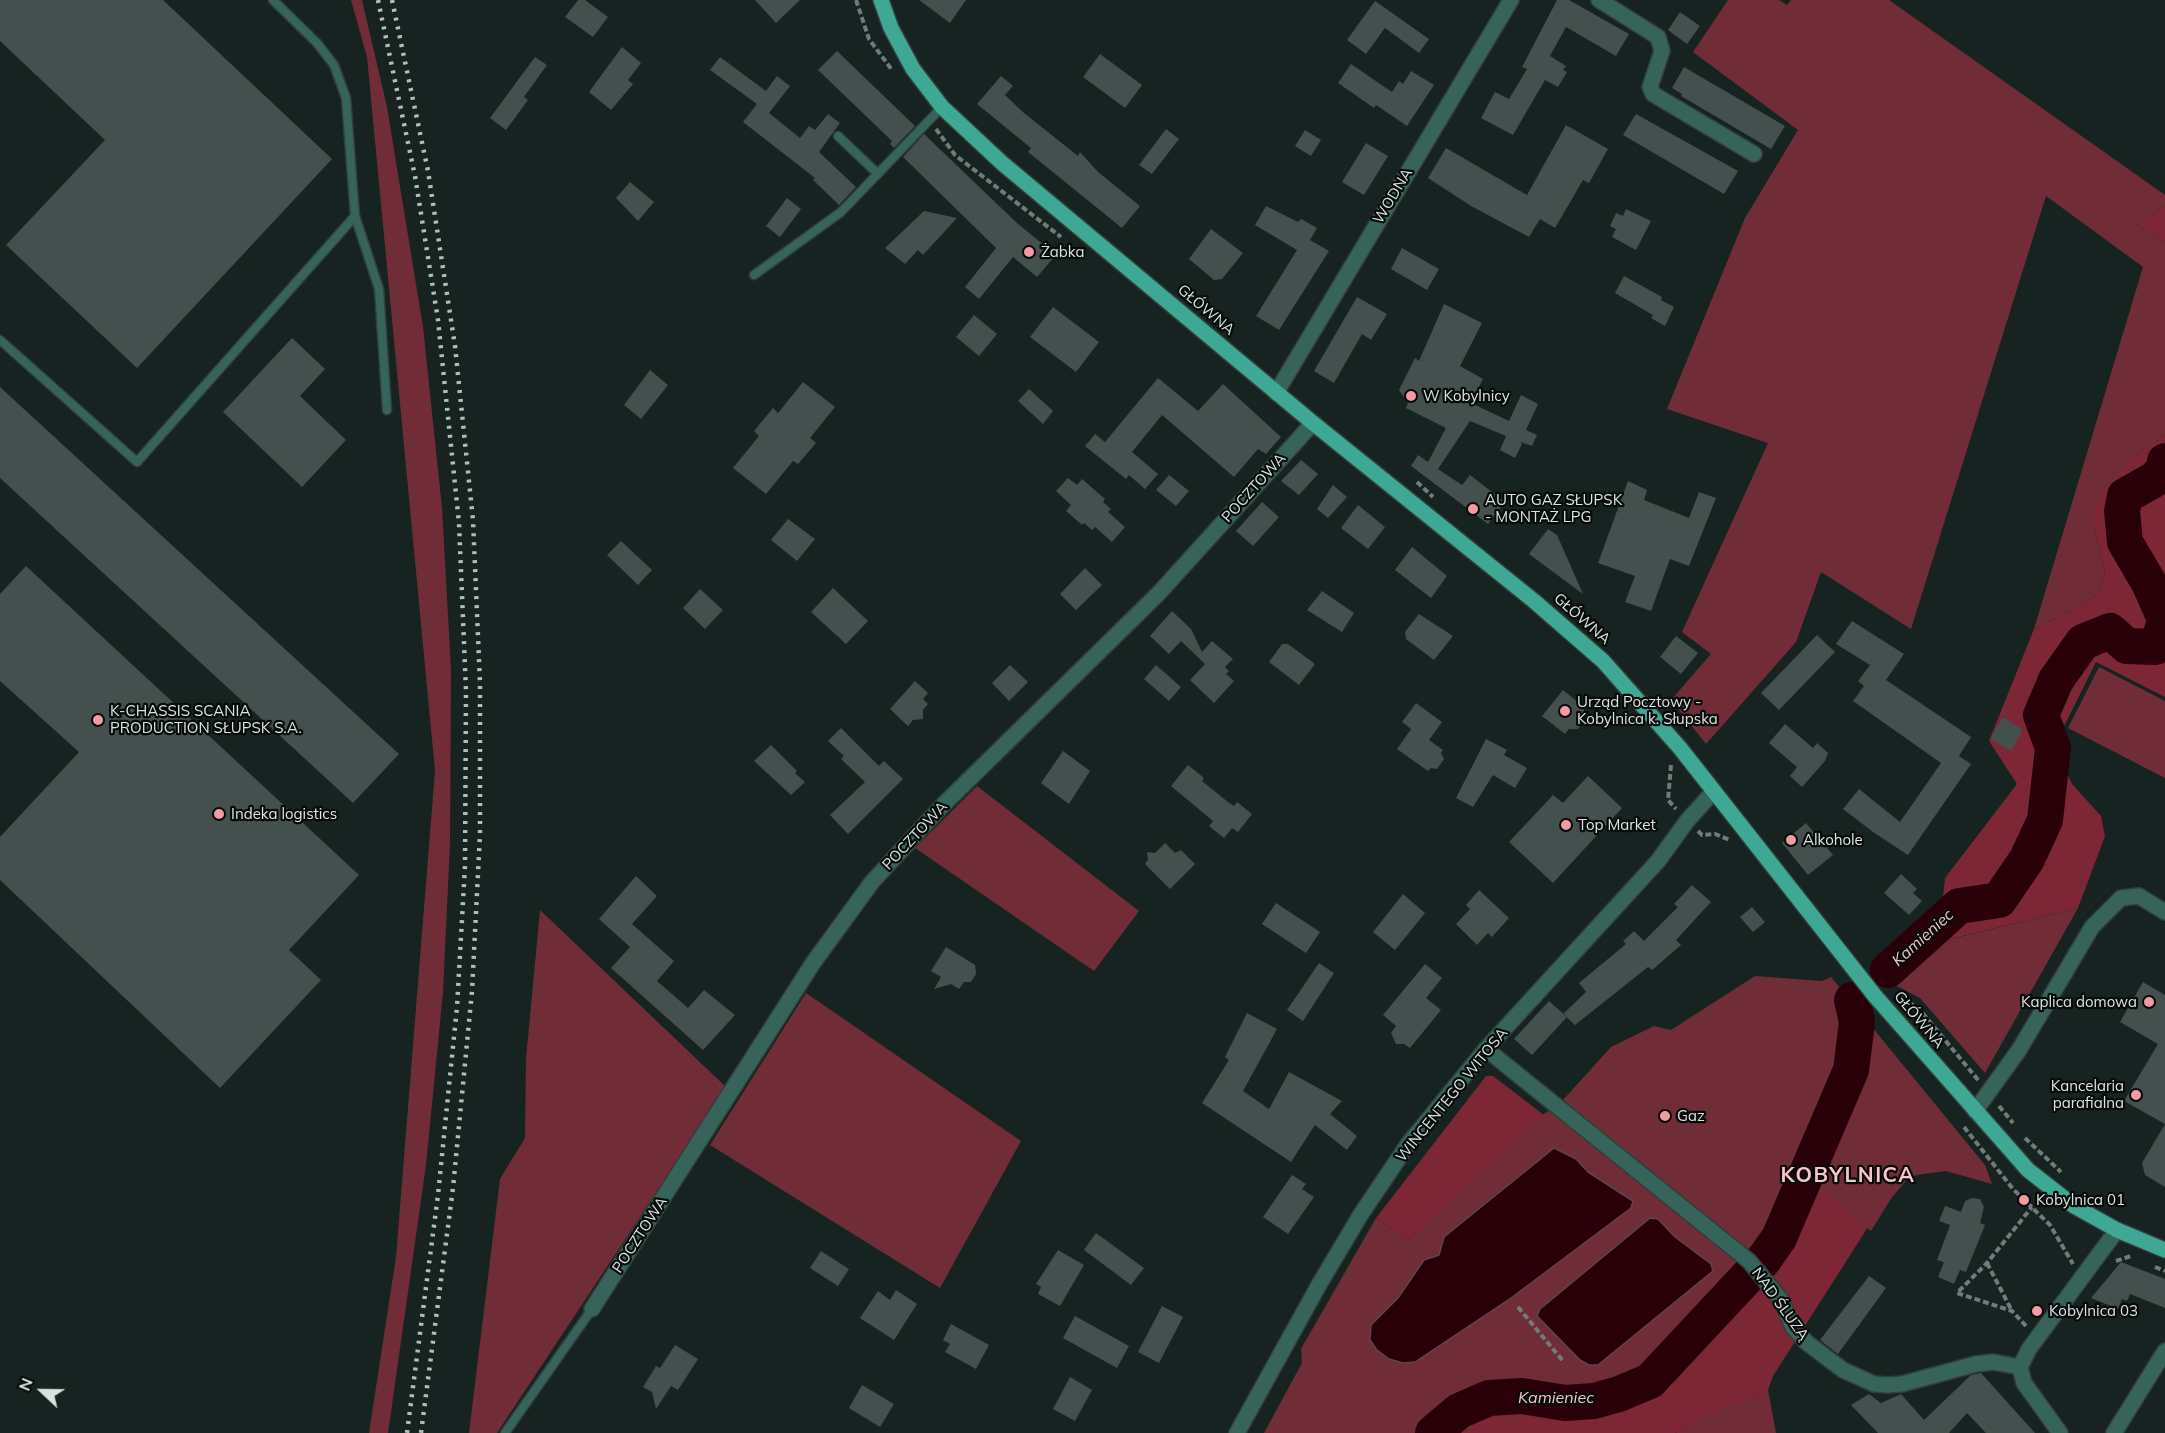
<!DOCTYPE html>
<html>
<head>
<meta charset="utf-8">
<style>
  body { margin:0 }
  #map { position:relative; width:2165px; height:1433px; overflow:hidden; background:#172320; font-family:Mulish,sans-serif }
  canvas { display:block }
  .north { position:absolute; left:12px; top:1361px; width:60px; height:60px; -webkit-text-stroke:4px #060b0a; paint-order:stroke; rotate:292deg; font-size:16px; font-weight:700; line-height:24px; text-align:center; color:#dbe3e1 }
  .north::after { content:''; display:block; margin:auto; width:21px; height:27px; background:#dbe3e1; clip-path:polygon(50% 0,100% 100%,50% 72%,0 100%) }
</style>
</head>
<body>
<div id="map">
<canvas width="2165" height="1433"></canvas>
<div class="north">N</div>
</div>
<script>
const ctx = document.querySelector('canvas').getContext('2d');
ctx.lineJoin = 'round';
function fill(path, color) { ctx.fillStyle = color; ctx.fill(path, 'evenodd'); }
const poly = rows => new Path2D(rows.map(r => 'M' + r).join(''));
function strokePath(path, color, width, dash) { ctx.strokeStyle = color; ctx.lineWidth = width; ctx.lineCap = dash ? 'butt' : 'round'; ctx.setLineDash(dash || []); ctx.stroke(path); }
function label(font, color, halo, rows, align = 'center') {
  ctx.font = font + ' Mulish,sans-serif'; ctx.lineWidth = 4.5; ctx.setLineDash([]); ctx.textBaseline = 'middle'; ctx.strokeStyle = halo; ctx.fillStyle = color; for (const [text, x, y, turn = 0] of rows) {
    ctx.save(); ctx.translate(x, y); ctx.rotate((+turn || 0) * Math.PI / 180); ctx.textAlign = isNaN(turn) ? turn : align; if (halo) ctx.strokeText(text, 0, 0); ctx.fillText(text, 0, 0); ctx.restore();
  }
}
fill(poly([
  [351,0,362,0,387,107,423,327,442,508,451,669,450,843,443,992,426,1165,388,1433,369,1433,396,1257,435,771,367,57],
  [1728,0,1779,0,1787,5,1791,0,1889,0,2165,195,2165,206,2136,225,2165,242,2165,435,2131,459,2093,524,2105,572,2099,593,2077,608,2034,629,2143,267,2046,196,1911,629,1821,572,1796,642,1706,744,1671,700,1711,654,1682,632,1768,443,1667,409,1745,218,1798,130,1693,52],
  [2099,667,2165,701,2165,778,2068,728],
  [977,786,1139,911,1094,971,915,848],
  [1942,906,1939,942,2078,908,1985,1073,1920,998,1897,986,1876,960],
  [540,910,726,1087,497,1433,469,1433,500,1179,525,1138,526,1059],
  [1755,976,1822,981,1831,977,1985,1165,1992,1184,1946,1171,1916,1175,1907,1180,1892,1197,1871,1231,1804,1177,1766,1247,1745,1271,1647,1376,1610,1394,1573,1398,1522,1393,1475,1396,1422,1433,1264,1433,1302,1363,1301,1349,1376,1218,1409,1240,1540,1117,1563,1100,1611,1047,1654,1026,1671,1030],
  [806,993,1021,1141,940,1288,710,1145],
  [1768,1390,1776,1433,1675,1433,1721,1410,1761,1396]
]), '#712d37');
fill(poly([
  [2165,206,2165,242,2136,225],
  [2165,435,2165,697,2096,662,2063,728,2064,768,2072,784,2101,816,2105,836,2078,908,1938,942,1945,878,2017,784,1989,741,2034,629,2077,608,2099,593,2105,572,2093,524,2097,502,2131,459],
  [1486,1076,1493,1076,1544,1115,1409,1240,1376,1218],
  [1804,1176,1868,1227,1773,1376,1768,1390,1761,1396,1722,1410,1675,1433,1422,1433,1475,1396,1522,1393,1573,1398,1610,1394,1647,1376,1766,1247]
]), '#7d2736');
const water = poly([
  [1554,1148,1576,1159,1588,1172,1633,1201,1631,1208,1511,1298,1415,1362,1403,1363,1389,1359,1377,1350,1370,1340,1371,1325,1398,1298,1424,1260,1439,1255,1444,1237,1554,1148],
  [1650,1218,1658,1219,1675,1237,1711,1264,1713,1271,1598,1365,1589,1365,1580,1360,1537,1316,1540,1309,1650,1218]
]);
fill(water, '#2a0008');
strokePath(water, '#5f4449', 1.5);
strokePath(poly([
  [2165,461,2164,469,2155,479,2125,496,2122,511,2125,542,2149,583,2165,619],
  [1888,970,1959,906,1999,900,2027,859,2045,820,2053,748,2041,715,2056,680,2083,642,2110,631,2127,646,2156,647,2165,622],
  [1762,1262,1779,1238,1851,1070,1857,1022,1852,1000],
  [1433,1433,1459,1411,1489,1398,1522,1396,1565,1403,1594,1401,1619,1394,1650,1381,1749,1275]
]), '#2a0008', 36);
fill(poly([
  [0,0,163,0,332,159,137,368,6,245,105,140,0,41],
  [578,0,585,0,608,17,593,37,565,17],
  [755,0,800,0,776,23],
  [919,0,966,0,950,23],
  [1557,0,1569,0,1629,34,1616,56,1566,27,1550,56,1566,66,1563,70,1567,72,1558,87,1545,80,1513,135,1481,118,1495,92,1509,99,1527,69,1522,67],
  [1375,1,1429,39,1419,53,1385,28,1366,54,1347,40],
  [1680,12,1700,26,1687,44,1668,30],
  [622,47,641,63,628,80,633,84,611,110,589,92],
  [837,51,915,126,894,148,890,144,892,141,818,70],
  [1100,54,1142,85,1125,108,1083,77],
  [535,57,547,65,524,97,528,100,506,130,490,118],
  [720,57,766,91,777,76,790,86,769,113,800,138,809,126,815,130,828,114,840,123,819,152,856,187,839,205,813,180,815,178,743,122,757,104,710,70],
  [1351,64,1392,92,1399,81,1403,84,1411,71,1434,85,1407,126,1376,105,1374,108,1338,83],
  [1684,67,1785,126,1771,149,1681,96,1682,94,1672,88],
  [1001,76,1013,86,1005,95,1024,113,1078,156,1080,152,1098,172,1140,206,1122,228,1028,152,1031,148,977,104],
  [1636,114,1738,171,1724,194,1623,135],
  [1566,125,1608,149,1589,183,1583,180,1555,228,1540,219,1529,237,1471,206,1428,178,1446,148,1527,195],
  [1166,129,1179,139,1152,174,1139,165],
  [1305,130,1321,140,1311,156,1295,146],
  [924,134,1017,223,1056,255,1037,277,1013,257,979,299,965,287,996,248,903,157],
  [1366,143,1388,156,1364,195,1342,182],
  [630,182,654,202,638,221,616,198],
  [787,198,801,209,780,237,766,226],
  [1266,206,1298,222,1301,219,1317,228,1310,240,1329,251,1279,330,1256,316,1297,250,1255,225],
  [1626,209,1651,221,1636,250,1612,237,1616,229,1610,226,1616,213,1623,216],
  [924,211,957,218,923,255,918,250,905,264,885,248],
  [1211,229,1243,253,1222,279,1214,280,1189,259],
  [1402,248,1439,269,1427,290,1391,269],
  [1624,276,1662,297,1661,300,1674,307,1665,326,1651,318,1653,315,1615,293],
  [1357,297,1387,314,1371,340,1362,334,1334,383,1314,371],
  [1444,304,1482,323,1460,366,1483,379,1471,403,1509,421,1521,395,1538,404,1526,430,1537,435,1532,446,1520,442,1522,444,1515,458,1500,450,1506,436,1470,421,1438,469,1462,485,1470,475,1505,502,1488,524,1411,466,1418,455,1428,462,1446,428,1406,408,1408,403,1399,390,1415,358,1419,361],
  [1053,307,1099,342,1076,372,1030,337],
  [974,315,997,334,979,356,956,337],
  [292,338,325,369,300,396,346,440,302,487,223,412],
  [650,370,668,385,641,419,624,405],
  [1158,378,1198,411,1223,384,1281,437,1266,454,1258,449,1234,477,1162,415,1132,452,1158,474,1145,489,1129,475,1126,479,1085,446,1095,434,1105,442],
  [803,382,835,407,810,438,816,443,798,464,793,461,766,494,733,468,759,436,754,431,773,408,778,413],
  [0,387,399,754,353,803,0,478],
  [1029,389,1053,411,1043,424,1018,401],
  [1301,460,1318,474,1299,495,1281,481],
  [1169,475,1189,491,1176,506,1156,490],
  [1068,478,1077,485,1082,479,1105,499,1103,502,1111,509,1108,512,1125,527,1112,542,1095,527,1092,530,1084,523,1082,525,1066,511,1071,505,1056,491],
  [1628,481,1647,490,1644,500,1689,518,1699,492,1716,498,1689,566,1670,559,1651,611,1625,602,1635,576,1598,563],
  [1333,485,1347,497,1328,518,1317,509],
  [1262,502,1279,517,1253,546,1236,531],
  [1358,505,1385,527,1368,549,1341,528],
  [788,519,815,539,797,561,771,540],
  [1548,529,1557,535,1583,594,1529,554],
  [621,541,652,570,638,585,607,555],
  [1412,547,1447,576,1431,598,1395,570],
  [26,566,359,875,289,950,321,980,220,1088,0,880,0,837,79,752,0,681,0,594],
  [1085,568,1102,585,1076,610,1060,594],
  [833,588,868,621,846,644,811,612],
  [700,589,723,610,705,629,683,608],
  [1322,591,1354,613,1342,632,1307,610],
  [1172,611,1191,629,1202,652,1212,641,1233,659,1225,667,1229,671,1226,674,1234,681,1214,703,1190,680,1205,664,1181,641,1169,654,1150,636],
  [1419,614,1453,636,1434,660,1406,639,1405,632],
  [1852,621,1904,654,1886,680,1971,737,1959,756,1971,764,1908,855,1873,832,1843,809,1859,789,1900,822,1941,763,1853,701,1864,686,1858,681,1870,665,1836,644],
  [1817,635,1835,652,1779,710,1761,693],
  [1676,636,1698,653,1681,674,1660,657],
  [1282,644,1288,644,1315,664,1299,685,1269,662],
  [1010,665,1028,682,1009,701,992,683],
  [1156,665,1181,687,1169,701,1144,679],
  [915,681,928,693,923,699,928,704,923,710,923,719,913,720,908,726,890,709],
  [1563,690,1584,707,1584,721,1578,729,1569,729,1565,734,1542,716],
  [1416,703,1442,722,1429,740,1443,750,1441,753,1444,759,1437,769,1431,768,1428,771,1397,749,1411,729,1402,722],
  [2003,717,2023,730,2011,751,1990,739],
  [1785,724,1813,748,1817,743,1828,753,1825,761,1802,787,1790,776,1797,767,1769,743],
  [841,728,879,766,884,761,903,779,848,834,830,815,865,782,841,759,844,756,828,741],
  [1486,739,1507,750,1504,755,1527,768,1515,788,1493,775,1473,807,1456,798],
  [771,745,797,771,795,773,805,782,791,795,754,761],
  [1063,751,1090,771,1069,804,1041,783],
  [1188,765,1204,778,1202,781,1228,802,1234,806,1237,802,1252,814,1238,832,1232,828,1224,838,1209,826,1213,821,1171,786],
  [1588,776,1622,808,1553,883,1509,842,1553,795,1563,803],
  [1806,823,1833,855,1808,875,1782,843],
  [1165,843,1175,853,1181,850,1195,864,1170,889,1145,864,1148,860,1147,852,1155,853],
  [1901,874,1917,889,1913,893,1922,901,1909,915,1884,893],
  [636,876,657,896,632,924,674,961,657,981,688,1008,704,990,735,1015,703,1050,611,968,630,947,599,919],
  [1692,885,1711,902,1676,940,1681,945,1652,970,1648,967,1575,1025,1563,1014,1586,992,1579,983,1626,944,1623,941,1634,931,1644,941,1678,907,1674,904],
  [1479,890,1509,918,1492,937,1488,933,1477,945,1456,924,1470,909,1466,905],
  [1403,894,1425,913,1395,950,1373,932],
  [1276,903,1320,932,1306,953,1262,924],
  [1752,907,1765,922,1753,932,1740,917],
  [946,947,975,965,976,974,971,982,964,982,959,989,951,984,934,989,941,977,931,971],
  [1319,963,1334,973,1303,1021,1287,1010],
  [1425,964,1442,978,1426,998,1441,1010,1410,1048,1404,1044,1396,1044,1391,1033,1396,1026,1383,1015],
  [2143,982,2165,995,2165,1187,2145,1175,2142,1163,2165,1124,2124,1101,2158,1044,2120,1022],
  [1549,1001,1567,1017,1532,1055,1514,1039],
  [1247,1013,1277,1029,1243,1091,1269,1109,1289,1072,1342,1101,1330,1114,1357,1136,1347,1150,1315,1125,1291,1162,1202,1103,1229,1060,1225,1057],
  [1292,1175,1306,1184,1302,1189,1314,1197,1288,1234,1263,1217],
  [1972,1198,1980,1199,1984,1207,1980,1223,1985,1225,1966,1272,1960,1270,1954,1284,1938,1277,1944,1262,1937,1260,1950,1225,1939,1221,1945,1206,1961,1212,1965,1201],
  [1096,1233,1144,1268,1131,1285,1084,1250],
  [1058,1250,1084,1265,1060,1306,1038,1294,1041,1287,1036,1284],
  [821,1251,849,1269,838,1286,810,1268],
  [2121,1262,2165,1279,2165,1308,2130,1294,2127,1301,2122,1299,2118,1309,2091,1298],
  [1869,1276,1886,1288,1838,1354,1820,1340],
  [896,1290,917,1304,894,1340,860,1318,878,1291,890,1300],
  [1162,1306,1183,1317,1159,1363,1138,1352],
  [1075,1316,1129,1346,1117,1368,1063,1338],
  [951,1324,989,1345,976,1369,945,1352,950,1344,943,1340],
  [675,1345,698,1359,678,1390,671,1386,656,1409,652,1392,643,1387,656,1366,660,1368],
  [1981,1373,2035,1433,1986,1433,1967,1413,1949,1433,1878,1433,1851,1405,1869,1394,1881,1403,1901,1394,1924,1420,1971,1375],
  [1070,1377,1092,1390,1075,1421,1053,1409],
  [862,1385,894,1404,880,1427,849,1408]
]), '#43504d');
const service = poly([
  [273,0,317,43,334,65,346,98,355,216,379,289,387,410],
  [838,136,878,174],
  [754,275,841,212,942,107],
  [0,340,137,462,355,216],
  [505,1433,592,1309]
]);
const minor = poly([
  [1599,0,1658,37,1662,51,1650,87,1653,94,1754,154],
  [1276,393,1511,0],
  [1486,1049,1749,1261,1781,1300,1793,1327,1806,1342,1843,1370,1874,1384,1888,1385,1902,1384,1976,1364,1993,1362,2020,1367],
  [1975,1111,2019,1050,2092,927,2121,898,2139,896,2165,912],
  [592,1309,813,963,872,882,943,805,1159,593,1313,423],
  [2020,1367,2029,1349,2117,1230],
  [2020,1367,2024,1383,2060,1433],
  [2114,1433,2165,1351]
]);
const tertiary = poly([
  [1237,1433,1320,1283,1361,1214,1409,1143,1486,1049,1658,861,1687,821,1714,791]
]);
const primary = poly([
  [881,0,891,28,913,69,942,107,1002,163,1313,423,1534,601,1603,661,1680,748,1875,996,2028,1170,2074,1206,2117,1230,2165,1250]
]);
strokePath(service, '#323e3b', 11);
strokePath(minor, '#323e3b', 18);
strokePath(tertiary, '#323e3b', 18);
strokePath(primary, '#323e3b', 18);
strokePath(poly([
  [856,0,869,39,892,70],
  [936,129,955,155,1061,237],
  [1417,482,1433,497],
  [1671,765,1668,800,1676,809],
  [1698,831,1702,835,1715,834,1730,840],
  [1901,997,1920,1010,1979,1081],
  [1999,1106,2013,1123],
  [1964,1127,2013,1189,2050,1225,2073,1264],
  [2025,1138,2061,1172],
  [2116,1261,2131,1256],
  [1987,1263,2012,1311],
  [2155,1267,2165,1271],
  [1518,1307,1563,1361],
  [2026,1326,2012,1311,1957,1293,1987,1263,2032,1207]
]), '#717b79', 4, [6, 3]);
strokePath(service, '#36645a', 8);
strokePath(minor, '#36645a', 15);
strokePath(tertiary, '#36645a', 15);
strokePath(primary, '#3ea894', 15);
strokePath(poly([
  [378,0,415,176,438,320,459,523,466,691,465,866,457,1007,438,1195,407,1433],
  [392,0,428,171,455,346,473,520,480,683,480,834,472,991,453,1188,421,1433]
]), '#b4bdba', 4.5, [3, 6]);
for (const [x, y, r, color] of [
  [1029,252,6,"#f49aa3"],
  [1411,396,6,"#f49aa3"],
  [1473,509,6,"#f49aa3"],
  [1565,711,6,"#f49aa3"],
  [98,720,6,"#f49aa3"],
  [219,814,6,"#f49aa3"],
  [1566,825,6,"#f49aa3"],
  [1791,840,6,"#f49aa3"],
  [2149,1002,6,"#f49aa3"],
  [2136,1095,6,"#f49aa3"],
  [1665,1116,6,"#f49aa3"],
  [2024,1200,6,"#f49aa3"],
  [2037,1311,6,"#f49aa3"]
]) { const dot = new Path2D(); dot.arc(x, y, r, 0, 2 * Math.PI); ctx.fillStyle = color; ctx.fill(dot); strokePath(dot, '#060b0a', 2); }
label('15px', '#dbe3e1', '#060b0a', [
  ["WODNA",1393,196,-59],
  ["GŁÓWNA",1206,310,40],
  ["POCZTOWA",1254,488,-48],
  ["GŁÓWNA",1582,619,41],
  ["POCZTOWA",915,836,-47],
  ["GŁÓWNA",1919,1020,50],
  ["WINCENTEGO WITOSA",1452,1095,-51],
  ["POCZTOWA",640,1235,-57],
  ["NAD ŚLUZĄ",1780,1304,54]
]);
label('15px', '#dbe3e1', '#060b0a', [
  ["Żabka",1041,252],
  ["W Kobylnicy",1423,396],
  ["AUTO GAZ SŁUPSK",1485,500],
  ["- MONTAŻ LPG",1485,517],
  ["Urząd Pocztowy -",1577,702],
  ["Kobylnica k. Słupska",1577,719],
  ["K-CHASSIS SCANIA",110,711],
  ["PRODUCTION SŁUPSK S.A.",110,728],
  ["Indeka logistics",231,814],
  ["Top Market",1578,825],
  ["Alkohole",1803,840],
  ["Kaplica domowa",2137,1002,"right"],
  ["Kancelaria",2124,1086,"right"],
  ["parafialna",2124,1103,"right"],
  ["Gaz",1677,1116],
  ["Kobylnica 01",2036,1200],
  ["Kobylnica 03",2049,1311]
], 'left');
label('italic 16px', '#f7c3c6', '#060b0a', [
  ["Kamieniec",1923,938,-42],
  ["Kamieniec",1556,1398]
]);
ctx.letterSpacing = '1.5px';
label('bold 21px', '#f9c5c8', '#060b0a', [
  ["KOBYLNICA",1848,1176]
]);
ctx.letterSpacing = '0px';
</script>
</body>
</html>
